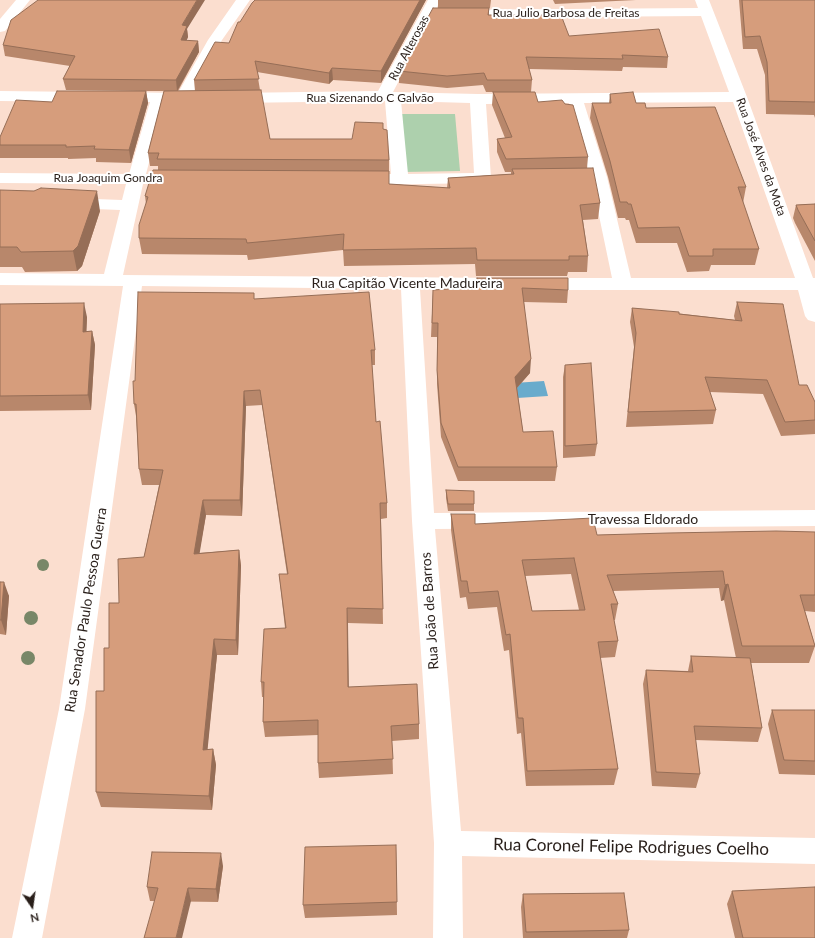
<!DOCTYPE html>
<html>
<head>
<meta charset="utf-8">
<style>
  body { margin:0 }
  #map { position:relative; width:815px; height:938px; overflow:hidden; background:#fbdecf; font-family:Lato,sans-serif }
  canvas { display:block }
  .north { position:absolute; left:12px; top:886px; width:40px; height:40px; -webkit-text-stroke:3px #fff; paint-order:stroke; rotate:167deg; font-size:11px; font-weight:700; line-height:16px; text-align:center; color:#291f1a }
  .north::after { content:''; display:block; margin:auto; width:14px; height:18px; background:#291f1a; clip-path:polygon(50% 0,100% 100%,50% 72%,0 100%) }
</style>
</head>
<body>
<div id="map">
<canvas width="815" height="938"></canvas>
<div class="north">N</div>
</div>
<script>
const ctx = document.querySelector('canvas').getContext('2d');
ctx.lineJoin = 'round';
function fill(path, color) { ctx.fillStyle = color; ctx.fill(path, 'evenodd'); }
const poly = rows => new Path2D(rows.map(r => 'M' + r).join(''));
function strokePath(path, color, width, dash) { ctx.strokeStyle = color; ctx.lineWidth = width; ctx.lineCap = dash ? 'butt' : 'round'; ctx.setLineDash(dash || []); ctx.stroke(path); }
function label(font, color, halo, rows, align = 'center') {
  ctx.font = font + ' Lato,sans-serif'; ctx.lineWidth = 4; ctx.setLineDash([]); ctx.textBaseline = 'middle'; ctx.strokeStyle = halo; ctx.fillStyle = color; for (const [text, x, y, turn = 0] of rows) {
    ctx.save(); ctx.translate(x, y); ctx.rotate((+turn || 0) * Math.PI / 180); ctx.textAlign = isNaN(turn) ? turn : align; if (halo) ctx.strokeText(text, 0, 0); ctx.fillText(text, 0, 0); ctx.restore();
  }
}
fill(poly([
  [402,114,455,114,460,171,404,172]
]), '#add0ad');
fill(poly([
  [544,381,548,396,517,398,514,383]
]), '#69abcc');
fill(poly([
  [236,0,250,0,222,40,193,93,199,95,201,98,199,101,193,103,165,102,146,174,181,174,187,175,189,179,187,183,181,184,143,184,123,275,507,278,514,280,516,284,514,288,507,290,420,289,434,513,815,510,815,526,435,529,461,831,815,838,815,864,462,856,463,938,433,938,434,843,412,521,401,289,142,286,85,709,42,938,12,938,59,709,123,286,0,285,0,273,104,274,120,210,69,208,63,207,60,203,63,199,69,198,122,200,126,184,0,183,0,173,129,174,150,102,117,102,111,100,109,97,111,94,117,92,178,93,208,40,236,0],
  [428,0,440,0,436,10,698,8,695,0,709,0,747,97,813,278,815,278,815,322,808,320,805,316,798,290,539,290,532,288,530,284,532,280,539,278,612,278,592,182,565,183,559,182,557,178,559,174,565,173,589,172,569,103,486,104,491,178,489,182,483,183,359,185,353,184,350,180,353,176,391,174,385,101,233,103,227,101,225,98,227,95,233,93,378,91,428,0],
  [701,16,729,92,478,94,393,92,432,18,701,16],
  [401,101,470,103,474,173,408,174,401,101],
  [733,102,795,278,631,278,607,177,584,103,733,102],
  [0,91,85,92,91,94,93,97,91,100,85,102,0,101,0,91]
]), '#fff');
fill(poly([
  [16,0,30,0,5,31,0,32,0,19,16,0]
]), '#fff');
ctx.fillStyle = '#788768';
for (const [x, y, r] of [
  [43,565,6],
  [31,618,7],
  [28,658,7]
]) { ctx.beginPath(); ctx.arc(x, y, r, 0, 2 * Math.PI); ctx.fill(); }
fill(poly([
  [426,0,381,83,333,80,329,84,257,72,260,90,270,139,352,139,384,129,389,160,389,184,447,188,448,178,511,174,511,172,505,172,497,152,497,139,505,138,492,105,493,92,506,92,486,92,483,85,447,88,399,83,399,71,438,8,438,0,491,0,490,8,489,8,489,15,569,36,668,57,667,68,623,67,622,71,529,69,532,80,531,92,538,102,588,157,587,168,600,203,598,219,583,220,588,256,587,272,568,272,567,276,476,276,475,264,344,266,343,250,248,260,247,255,142,254,139,238,146,204,145,196,158,170,158,166,150,166,148,153,164,91,146,91,148,103,131,163,96,162,96,158,68,159,68,158,0,158,0,137,52,102,146,91,66,90,63,79,70,66,5,56,3,45,187,29,188,37,186,41,198,41,199,52,178,91,195,91,194,80,229,43,240,22],
  [553,0,636,0,555,4],
  [739,0,815,0,815,118,814,115,766,114,765,75,757,49,743,49],
  [610,94,636,103,646,108,746,187,743,203,759,249,755,265,711,265,709,271,687,272,677,243,636,243,629,220,626,220,625,218,618,218,608,177,590,118,592,103,609,103],
  [0,190,100,211,82,266,77,271,25,272,22,267,0,267],
  [815,204,815,261,795,223,793,218,796,205],
  [477,278,568,290,567,303,524,302,530,373,517,388,523,432,557,467,555,481,458,481,441,437,437,384,437,337,431,337,433,290,477,287],
  [255,299,375,350,375,365,372,365,376,422,387,503,387,518,381,519,383,624,348,623,348,687,419,724,419,739,392,741,393,774,319,778,318,763,318,735,265,737,263,722,264,697,262,697,261,682,285,628,279,574,287,574,262,405,246,406,242,516,206,515,199,553,239,550,241,566,238,655,217,655,207,750,213,749,216,765,212,810,101,807,96,792,104,691,109,648,119,603,144,557,159,485,142,485,139,469,136,416,134,404,135,381],
  [737,302,799,385,815,402,815,434,781,436,763,394,710,392,716,410,713,424,626,427,634,347,630,322,632,308,735,320,734,316],
  [0,304,87,317,86,331,92,331,95,345,91,410,0,411],
  [565,365,597,444,595,456,563,458,563,377],
  [446,490,474,504,474,511,448,511,446,498],
  [451,514,475,524,597,535,815,532,815,612,805,611,815,646,809,663,751,663,762,728,758,742,695,740,700,774,696,788,652,786,643,684,646,670,688,671,691,656,736,658,724,600,721,601,719,588,613,591,618,604,615,620,614,620,618,641,615,657,600,658,618,769,614,785,526,786,521,733,517,734,509,650,504,651,497,607,468,609,466,597,460,598,451,530],
  [571,574,579,610,532,611,525,576],
  [0,582,9,596,6,635,0,634],
  [772,710,815,710,815,775,779,774,768,724],
  [396,845,397,915,305,918,303,905],
  [223,866,218,902,150,901,147,887],
  [732,891,815,938,735,938,727,904],
  [523,894,629,930,627,938,523,938,521,907]
]), '#b8876b');
fill(poly([
  [197,0,205,0,187,29,188,37,182,51,181,40,182,25],
  [420,0,426,0,381,83,381,71],
  [198,41,199,52,177,91,176,80],
  [332,68,333,80,329,84,329,73],
  [146,91,148,103,131,163,129,150],
  [97,191,100,211,82,266,77,271,73,251],
  [84,303,87,317,86,346,83,332],
  [92,331,95,345,91,410,88,395],
  [531,359,530,373,514,391,515,377],
  [244,391,246,406,242,516,240,500],
  [203,500,206,515,197,569,194,554],
  [239,550,241,566,238,655,236,640],
  [4,582,9,596,6,635,1,620],
  [728,584,724,600,721,601,725,585],
  [347,608,348,623,349,702,348,687],
  [214,639,217,655,206,765,203,750],
  [213,749,216,765,212,810,209,796],
  [221,853,223,866,218,902,216,889],
  [188,888,191,901,182,938,176,938]
]), '#966e57');
const building = poly([
  [38,0,197,0,182,25,187,26,181,40,198,41,176,80,63,79,75,56,3,45,11,20,38,0],
  [255,0,420,0,381,71,332,68,329,73,255,61,259,79,194,80,215,42,229,43,238,22,240,22,252,3,255,0],
  [742,0,815,0,815,102,769,101,767,62,760,36,745,37,742,0],
  [433,8,489,8,488,15,561,15,569,36,659,29,668,57,622,55,623,59,526,57,532,80,487,80,484,73,447,76,399,71,433,8],
  [261,90,270,139,352,139,355,122,383,123,383,129,387,130,389,160,157,159,159,153,148,153,164,91,261,90],
  [57,91,146,91,129,150,94,149,95,146,66,147,66,145,0,145,0,137,16,100,52,102,57,91],
  [493,92,535,92,538,102,562,100,565,104,573,105,588,157,506,159,497,139,512,137,493,92],
  [633,92,636,103,645,103,646,108,715,107,746,187,738,187,759,249,713,249,713,256,689,256,679,227,638,228,631,204,628,204,627,202,620,202,610,161,592,103,611,103,610,94,633,92],
  [593,168,600,203,580,205,588,256,569,256,569,260,477,260,476,248,343,250,344,234,247,243,246,239,139,238,139,225,148,197,145,196,153,170,389,171,389,184,450,188,448,178,514,174,512,169,593,168],
  [41,188,97,191,78,246,73,251,21,252,17,247,0,247,0,190,34,191,41,188],
  [815,204,815,241,798,210,796,205,815,204],
  [477,278,568,278,568,290,522,288,531,359,515,377,523,432,553,431,557,467,458,467,441,423,437,370,438,323,432,323,433,290,477,287,477,278],
  [138,292,254,293,254,299,369,292,375,350,371,350,376,422,380,421,387,503,380,503,383,609,347,608,348,687,417,684,419,724,391,726,393,759,318,763,318,720,263,722,264,682,261,682,264,629,286,628,279,574,288,574,260,390,244,391,240,500,203,500,194,554,239,550,236,640,214,639,203,750,213,749,209,796,96,792,96,691,104,691,104,648,109,648,109,603,119,603,118,559,144,557,163,470,139,469,136,404,134,404,133,381,135,381,138,292],
  [737,302,783,304,799,385,807,385,815,402,815,420,785,422,767,380,705,377,716,410,628,412,636,333,632,308,679,312,679,314,742,321,737,302],
  [84,303,83,332,92,331,88,395,0,396,0,304,84,303],
  [591,363,597,444,565,446,565,365,591,363],
  [446,490,474,491,474,504,448,504,446,490],
  [451,514,475,514,475,524,593,518,597,535,668,533,776,531,815,532,815,595,800,595,815,646,742,646,728,584,725,585,723,571,607,575,618,604,611,604,618,641,598,642,618,769,527,771,523,718,518,718,510,634,506,635,498,591,469,593,467,581,461,581,451,514],
  [574,558,585,610,532,611,522,560,574,558],
  [0,582,4,582,1,620,0,620,0,582],
  [691,656,750,658,762,728,694,726,700,774,656,772,646,670,693,672,691,656],
  [772,710,815,710,815,761,784,760,772,710],
  [396,845,397,902,303,905,305,847,396,845],
  [152,852,221,853,216,889,188,888,176,938,144,938,158,888,147,887,152,852],
  [815,887,815,938,743,938,732,891,815,887],
  [624,893,629,930,526,932,523,894,624,893]
]);
fill(building, '#d69d7c');
strokePath(building, '#966e57', 1);
label('12px', '#291f1a', '#fff', [
  ["Rua Julio Barbosa de Freitas",566,13],
  ["Rua Alterosas",409,48,-62],
  ["Rua Sizenando C Galvão",370,98],
  ["Rua José Alves da Mota",761,157,70],
  ["Rua Joaquim Gondra",108,178]
]);
label('14px', '#291f1a', '#fff', [
  ["Rua Capitão Vicente Madureira",407,283],
  ["Travessa Eldorado",643,519],
  ["Rua Senador Paulo Pessoa Guerra",86,610,-81],
  ["Rua João de Barros",430,611,-94]
]);
label('17px', '#291f1a', '#fff', [
  ["Rua Coronel Felipe Rodrigues Coelho",631,847,1]
]);
</script>
</body>
</html>
